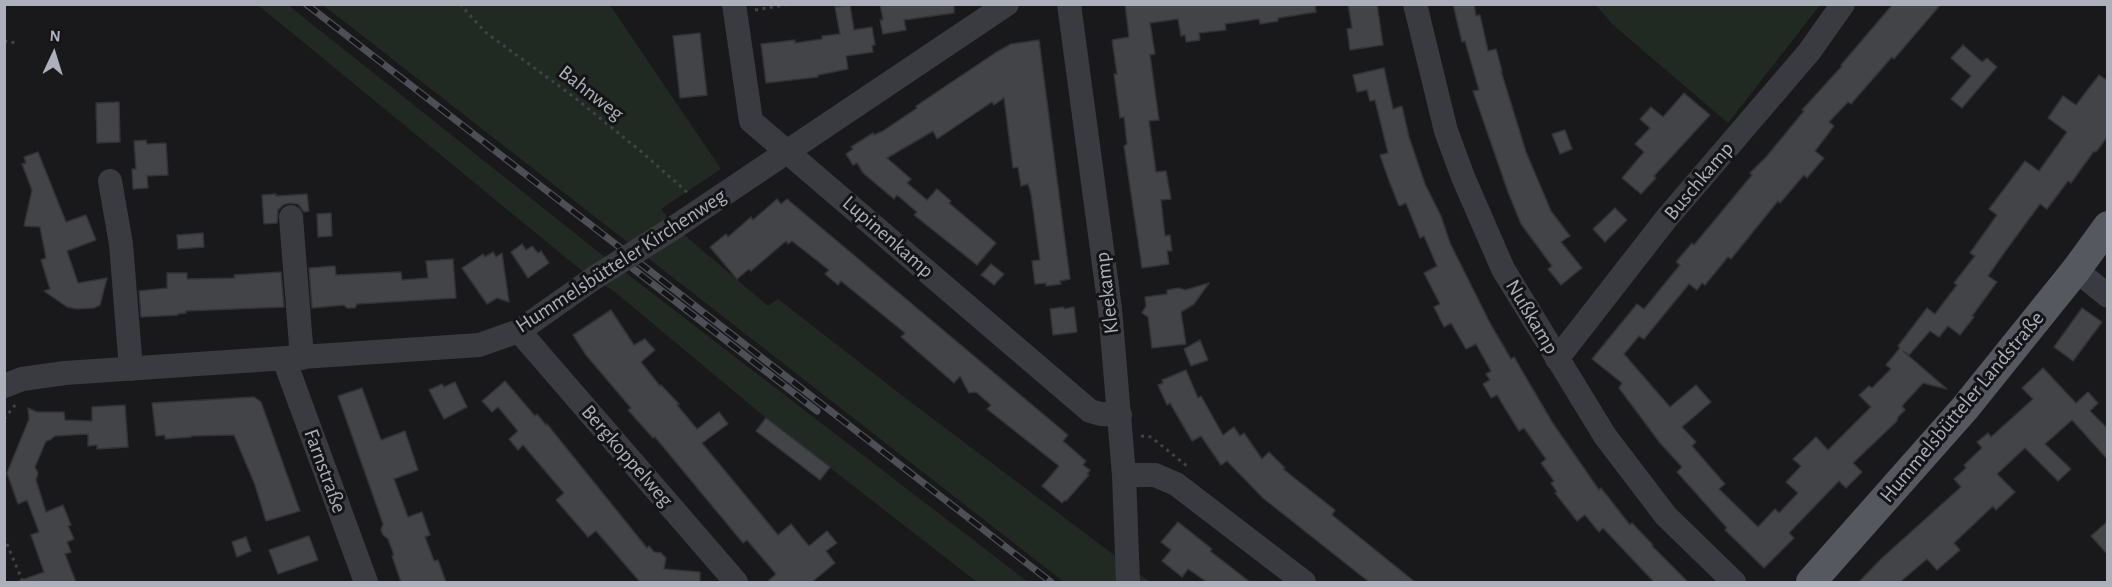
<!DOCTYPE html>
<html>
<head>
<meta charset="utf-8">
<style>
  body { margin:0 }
  #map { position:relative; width:2112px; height:587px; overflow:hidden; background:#19191b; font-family:"Alegreya Sans",sans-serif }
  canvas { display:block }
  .frame { position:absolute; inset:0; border:6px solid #abb0bb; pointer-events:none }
  .north { position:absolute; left:24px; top:24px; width:60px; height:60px; -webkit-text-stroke:4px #141416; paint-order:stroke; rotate:4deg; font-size:16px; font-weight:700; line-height:24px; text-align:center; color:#abb0bb }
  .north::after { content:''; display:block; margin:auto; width:21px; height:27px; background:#abb0bb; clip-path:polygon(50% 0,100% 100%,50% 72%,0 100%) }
</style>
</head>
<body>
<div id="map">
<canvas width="2112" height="587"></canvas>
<div class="frame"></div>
<div class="north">N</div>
</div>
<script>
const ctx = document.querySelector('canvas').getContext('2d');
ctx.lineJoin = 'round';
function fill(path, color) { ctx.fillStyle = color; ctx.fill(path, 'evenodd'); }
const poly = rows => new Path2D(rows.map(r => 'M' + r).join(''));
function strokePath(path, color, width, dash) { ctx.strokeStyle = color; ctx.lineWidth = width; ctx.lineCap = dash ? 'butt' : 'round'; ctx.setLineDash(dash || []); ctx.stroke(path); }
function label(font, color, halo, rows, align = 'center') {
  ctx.font = font + ' "Alegreya Sans",sans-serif'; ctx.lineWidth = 6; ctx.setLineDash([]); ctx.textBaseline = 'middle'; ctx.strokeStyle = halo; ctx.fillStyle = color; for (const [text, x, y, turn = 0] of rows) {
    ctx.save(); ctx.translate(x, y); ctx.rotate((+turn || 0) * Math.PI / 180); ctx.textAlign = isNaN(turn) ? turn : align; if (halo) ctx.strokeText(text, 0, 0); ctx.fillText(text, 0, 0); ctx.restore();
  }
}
fill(poly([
  [258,5,288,5,596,250,1028,582,977,582,766,418,615,292,576,266],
  [323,5,610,5,721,169,661,209,675,227,768,306,778,299,908,400,1150,582,1064,582],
  [1596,5,1820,5,1728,123,1612,24]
]), '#212a22');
const building = poly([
  [880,4,954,4,954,13,904,20,906,30,883,34,880,20,883,20,880,4],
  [1125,4,1315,4,1316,12,1278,18,1278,21,1260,24,1259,19,1225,24,1226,30,1199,33,1200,40,1186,42,1185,35,1181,36,1178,19,1150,23,1155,54,1150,55,1159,120,1149,121,1156,172,1166,171,1171,199,1161,200,1165,236,1170,235,1172,251,1167,251,1169,264,1142,268,1124,146,1127,144,1124,117,1120,118,1114,74,1117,74,1112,40,1129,37,1125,4],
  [1348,4,1377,4,1383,45,1350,50,1347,29,1352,28,1348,4],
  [1453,4,1474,4,1476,16,1480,15,1488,51,1496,49,1502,71,1501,71,1526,152,1551,211,1570,236,1561,242,1582,268,1561,285,1548,269,1552,266,1521,224,1508,192,1473,91,1479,90,1465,41,1462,42,1453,4],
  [1893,4,1941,4,1894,59,1892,57,1851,104,1848,102,1829,122,1834,126,1815,151,1824,158,1807,178,1804,175,1780,203,1778,201,1731,259,1728,257,1705,285,1702,283,1697,290,1689,284,1644,339,1639,336,1624,354,1670,407,1696,385,1711,402,1682,427,1696,442,1692,446,1725,484,1719,489,1758,527,1775,509,1779,513,1798,493,1786,482,1801,466,1793,459,1816,437,1828,450,1871,407,1859,395,1869,386,1872,388,1891,369,1886,365,1900,348,1898,346,1927,308,1935,314,1957,285,1954,283,1975,256,1970,253,1997,215,1989,209,2025,161,2039,171,2067,132,2048,118,2063,96,2076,105,2099,75,2108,81,2108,136,2096,152,2094,151,2071,183,2068,181,2047,209,2040,204,2004,253,1988,276,1997,282,1972,316,1974,317,1960,335,1948,326,1939,337,1930,331,1909,355,1903,351,1947,389,1923,383,1902,406,1905,410,1898,417,1897,421,1853,463,1862,472,1846,488,1839,481,1789,533,1794,538,1764,568,1725,530,1727,528,1677,472,1682,467,1660,443,1619,388,1622,383,1592,359,1637,304,1644,309,1680,265,1676,262,1692,243,1694,245,1752,175,1750,173,1767,156,1804,111,1802,110,1842,66,1841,65,1893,4],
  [850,5,854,30,872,27,875,45,872,45,873,52,846,56,848,69,818,75,818,77,766,83,761,44,795,40,795,43,822,39,822,36,840,34,835,7,850,5],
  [700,33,707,95,680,98,673,36,700,33],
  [1039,40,1070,279,1060,281,1061,284,1046,286,1046,283,1035,284,1032,261,1040,260,1031,194,1028,184,1021,186,1018,167,1013,168,1004,98,994,105,992,102,937,139,933,131,887,158,911,179,907,183,927,200,937,189,951,201,949,203,996,243,977,265,914,215,917,212,897,195,894,199,863,173,857,163,853,165,846,154,853,149,851,147,873,133,874,135,883,131,917,108,916,106,995,53,1011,44,1039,40],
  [1963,45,1982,62,1987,58,1997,67,1962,108,1951,99,1971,76,1951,58,1963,45],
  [1384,68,1393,109,1402,106,1409,137,1425,184,1441,216,1450,243,1491,325,1511,359,1514,357,1552,422,1599,490,1601,488,1630,525,1632,523,1653,545,1652,546,1688,582,1654,582,1603,528,1599,532,1585,515,1577,521,1555,493,1557,492,1551,483,1554,481,1541,463,1546,459,1524,428,1519,431,1497,395,1491,398,1483,384,1490,380,1486,374,1491,371,1476,344,1466,349,1451,323,1444,327,1434,307,1440,304,1424,273,1437,266,1424,236,1420,238,1406,203,1399,206,1388,178,1380,155,1388,153,1375,100,1370,101,1367,90,1357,92,1353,75,1384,68],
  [1684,93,1710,115,1654,176,1656,178,1641,194,1622,178,1644,152,1635,144,1650,128,1640,119,1651,107,1663,117,1684,93],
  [119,102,120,142,97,143,96,103,119,102],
  [1565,130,1572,149,1560,154,1552,134,1565,130],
  [146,140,147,144,166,143,168,175,147,176,148,188,133,189,132,169,136,169,134,141,146,140],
  [38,152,66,222,86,215,96,240,67,251,78,283,107,278,100,305,94,308,77,309,67,307,44,291,50,289,41,260,46,258,40,227,24,226,32,190,22,164,26,163,24,157,38,152],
  [276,194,276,196,307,194,309,211,304,212,298,204,289,203,283,205,278,210,277,223,264,224,262,195,276,194],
  [777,199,781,204,787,199,1068,435,1063,441,1086,461,1083,465,1090,470,1087,474,1089,475,1066,501,1065,500,1062,503,1042,486,1059,466,987,409,991,405,976,392,969,393,960,376,954,383,901,337,905,333,841,281,838,285,825,274,829,270,792,241,788,244,786,241,751,271,749,269,737,279,710,247,726,234,728,237,751,217,753,220,777,199],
  [1615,208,1627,220,1605,242,1593,229,1615,208],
  [331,213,332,236,318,237,317,214,331,213],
  [203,233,204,247,178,249,177,235,203,233],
  [522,244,526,250,532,246,538,253,541,251,549,263,528,278,511,252,522,244],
  [493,252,496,257,502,253,509,302,497,298,487,304,462,268,483,254,485,257,493,252],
  [453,259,456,298,357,304,355,308,347,308,344,305,312,308,309,268,335,266,336,275,401,272,402,280,428,278,426,261,453,259],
  [991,264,1004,274,994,285,981,275,991,264],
  [281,272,284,307,186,311,186,313,178,314,178,315,141,317,139,291,167,288,167,273,187,273,187,279,235,278,234,275,281,272],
  [1209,283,1194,304,1181,312,1186,344,1152,348,1148,317,1142,313,1146,306,1145,297,1167,294,1167,290,1179,288,1185,290,1209,283],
  [1064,307,1064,309,1074,307,1077,332,1053,335,1050,309,1064,307],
  [2082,308,2102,322,2073,361,2054,347,2082,308],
  [611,310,634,345,645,339,655,350,641,362,660,386,661,385,679,404,677,405,697,429,719,412,728,424,702,443,778,535,791,524,809,546,827,531,837,543,826,551,835,563,812,582,767,582,776,574,747,540,743,543,655,437,653,438,628,410,631,408,586,355,573,335,611,310],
  [1200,340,1208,360,1191,366,1184,349,1200,340],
  [2043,368,2076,403,2088,392,2098,403,2090,411,2108,429,2108,460,2072,420,2045,444,2071,469,2058,481,2025,448,1997,474,2015,492,1996,510,1993,506,1954,543,1960,550,1937,570,1927,559,1900,582,1859,582,1881,559,1961,487,1954,479,1966,468,1964,465,1982,448,1977,442,1988,433,1991,437,2033,399,2022,388,2043,368],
  [1186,370,1198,398,1201,396,1223,435,1234,427,1240,436,1244,433,1262,459,1269,452,1285,468,1283,469,1335,510,1332,515,1415,582,1369,582,1263,498,1227,461,1221,465,1201,436,1192,441,1170,403,1167,405,1158,385,1163,383,1162,380,1186,370],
  [505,381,535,416,537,414,546,425,547,424,647,548,649,546,654,552,661,553,666,558,664,569,700,572,700,582,640,582,596,531,588,537,556,500,564,493,523,445,518,450,509,439,518,431,498,407,492,412,482,401,505,381],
  [455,382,467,407,444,419,429,390,442,384,444,387,455,382],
  [362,388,381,440,405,431,418,470,394,479,408,517,422,512,430,535,425,537,434,561,438,560,446,582,401,582,392,556,394,555,388,539,383,535,381,530,383,524,338,396,362,388],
  [254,397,261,402,300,511,266,521,255,485,234,435,191,436,191,437,165,439,165,435,156,436,152,403,254,397],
  [125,405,128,447,97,449,97,445,88,446,88,434,55,436,50,440,46,441,35,467,38,473,36,480,46,512,63,505,71,525,68,526,74,539,67,542,71,552,65,554,76,582,19,582,19,581,44,572,31,535,39,532,27,500,18,504,7,473,29,419,28,408,37,412,64,412,65,420,92,421,92,407,125,405],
  [766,418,830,467,820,480,756,431,766,418],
  [2108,521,2108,555,2091,536,2108,521],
  [1178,522,1212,549,1210,551,1250,582,1207,582,1188,569,1182,577,1162,561,1171,550,1161,542,1178,522],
  [309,536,318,560,278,574,269,550,309,536],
  [246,537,251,551,237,557,232,542,246,537]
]);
fill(building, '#434448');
strokePath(building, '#333337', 1.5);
strokePath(poly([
  [460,4,485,32,574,97,644,154,689,194],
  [755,10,790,4],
  [4,41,16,43],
  [4,419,16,404],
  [1141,436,1151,437,1187,466],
  [4,537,23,582]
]), '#404248', 3, [3, 4.5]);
strokePath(poly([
  [734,4,751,121,1090,411,1101,414,1120,415],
  [1069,4,1110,309,1124,475,1128,582],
  [1415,4,1446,131,1463,177,1503,269,1605,436,1666,516,1734,582],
  [110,181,121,244,131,369],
  [291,217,302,358],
  [675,227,1007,4],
  [2076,270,2108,296],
  [519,331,736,582],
  [284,359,366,582],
  [1557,359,1666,219,1809,52,1843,4],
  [4,386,22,379,65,373,479,345,519,331,594,278],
  [1124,475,1155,475,1176,484,1304,582]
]), '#3a3b41', 24);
strokePath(poly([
  [1811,582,1965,408,2076,270,2108,226]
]), '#565860', 30);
const rail = poly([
  [306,4,1051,582],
  [618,257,817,411]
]);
strokePath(rail, '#4d4f56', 7);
strokePath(rail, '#141416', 4.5, [14]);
strokePath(poly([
  [594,278,675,227]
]), '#3a3b41', 24);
label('21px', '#abb0bb', '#141416', [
  ["Bahnweg",591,93,38],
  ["Buschkamp",1699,181,-50],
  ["Lupinenkamp",888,237,41],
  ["Hummelsbütteler Kirchenweg",621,261,-33],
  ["Kleekamp",1107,293,-97],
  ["Nußkamp",1532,317,59],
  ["Hummelsbütteler Landstraße",1962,407,-50],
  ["Bergkoppelweg",627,456,49],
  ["Farnstraße",325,471,70]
]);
</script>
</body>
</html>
